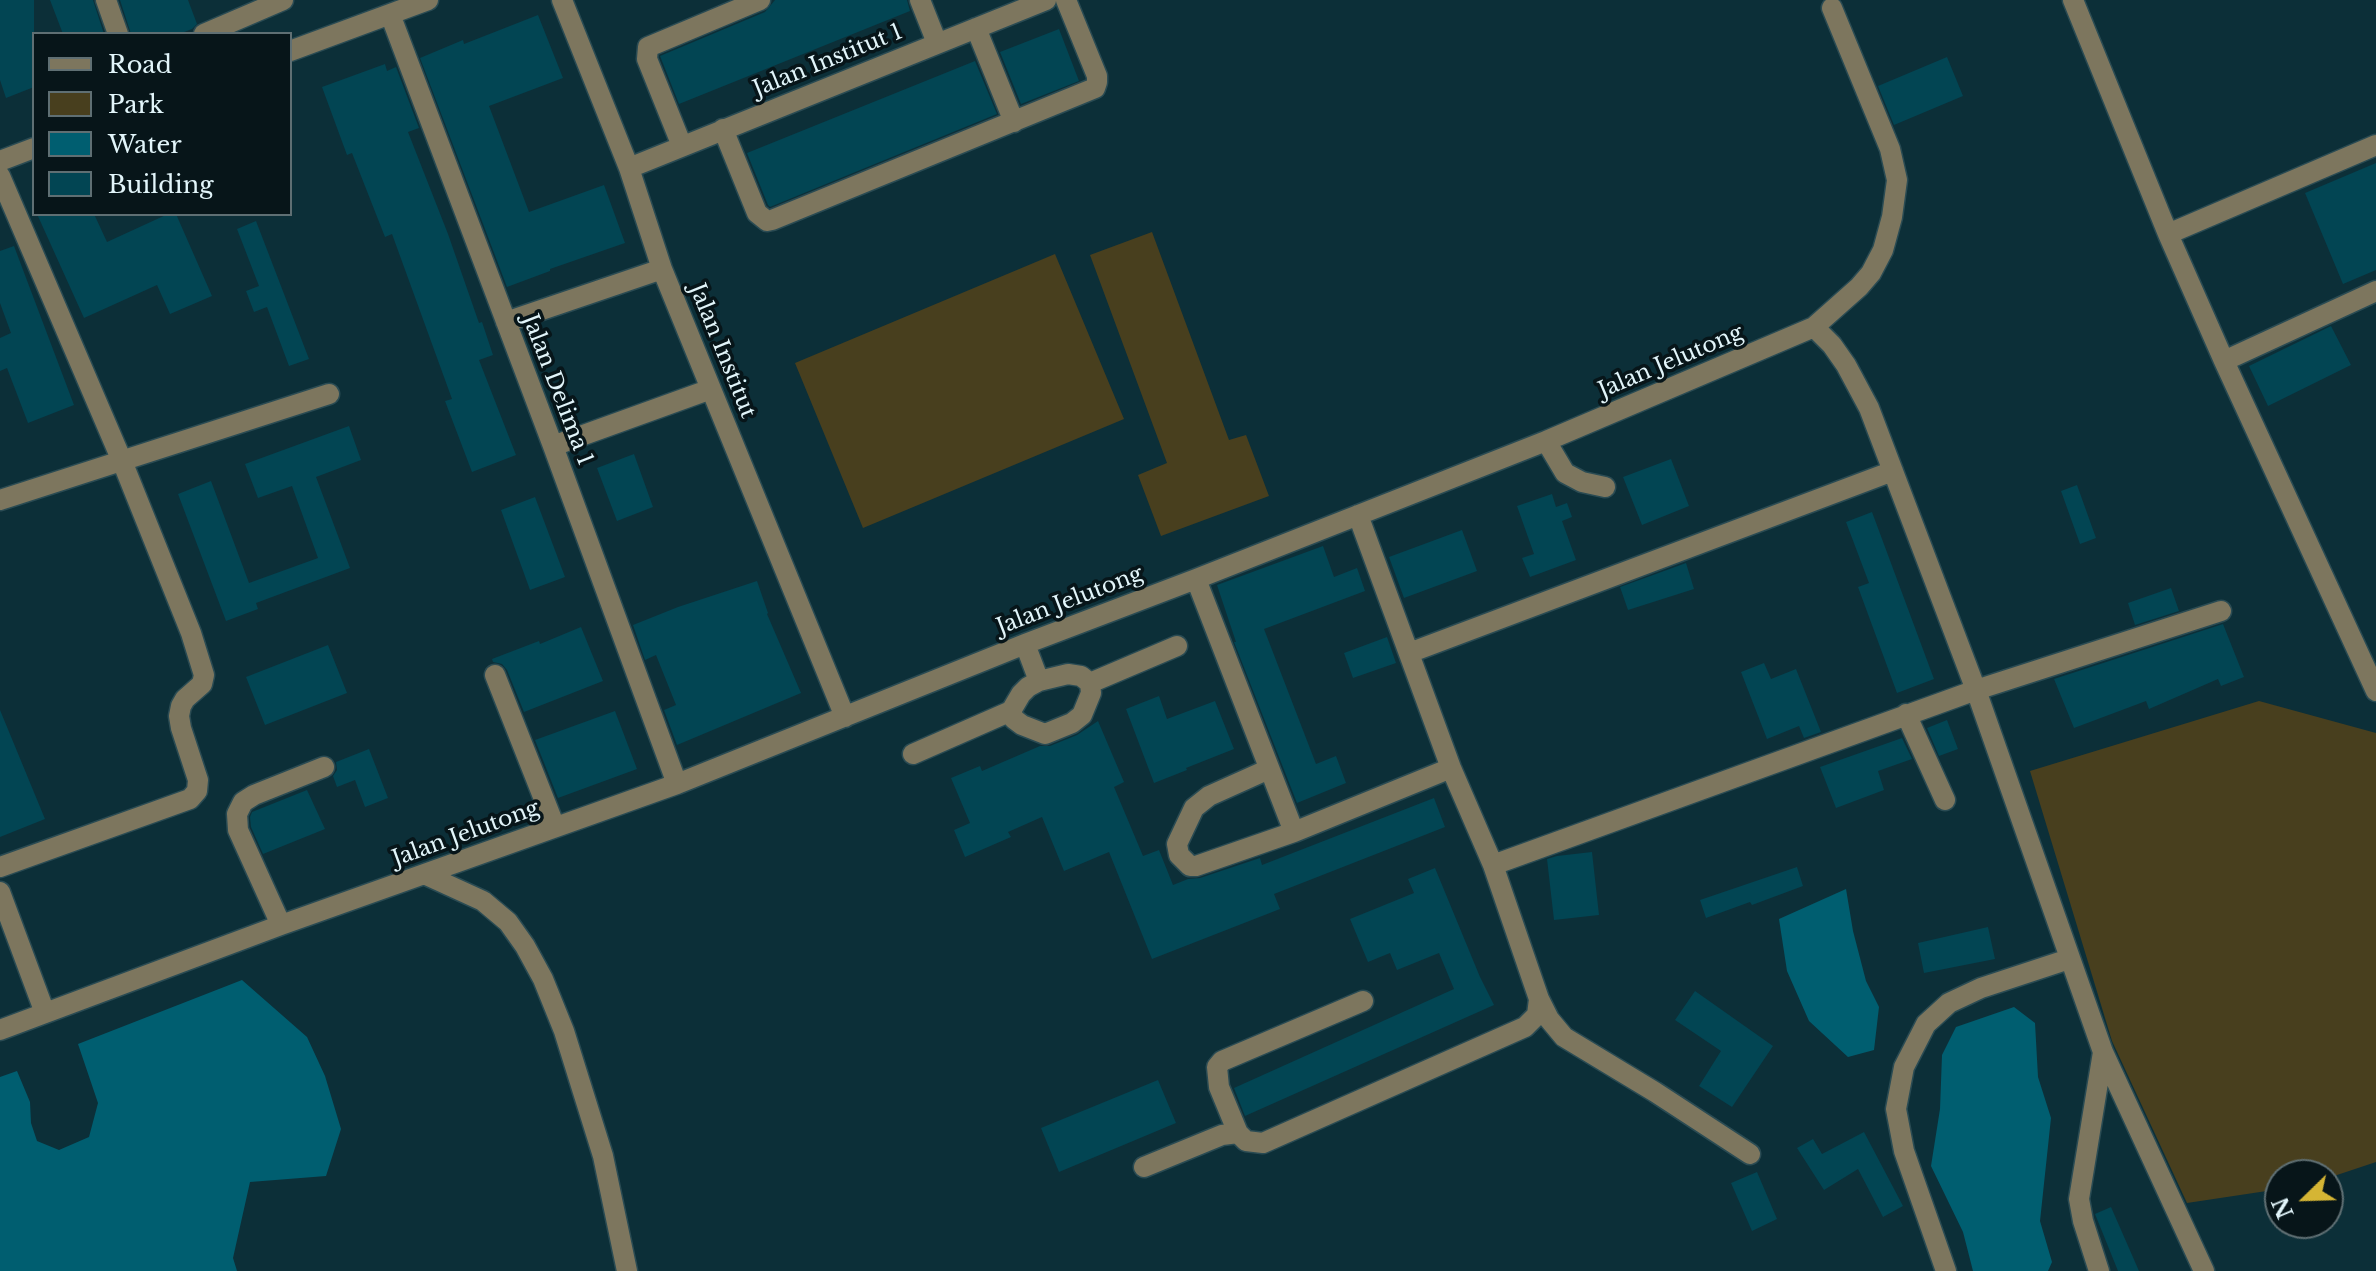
<!DOCTYPE html>
<html>
<head>
<meta charset="utf-8">
<style>
  body { margin:0 }
  #map { position:relative; width:2376px; height:1271px; overflow:hidden; background:#0c2f38; font-family:"Libre Baskerville",serif }
  canvas { display:block }
  .legend { position:absolute; left:32px; top:32px; width:260px; height:184px; box-sizing:border-box; background:#071519; border:2px solid #5f6f73; margin:0; padding:10px 14px; list-style:none; font-size:24px; color:#e2f5fa }
  .legend li { display:flex; align-items:center; gap:16px; height:40px }
  .legend b { width:40px; border:2px solid #5f6f73 }
  .north { position:absolute; left:2264px; top:1159px; width:80px; height:80px; box-sizing:border-box; background:#071519; border:2px solid #5f6f73; border-radius:50%; rotate:247deg; font-size:22px; font-weight:700; line-height:32px; text-align:center; color:#e2f5fa }
  .north::after { content:''; display:block; margin:auto; width:28px; height:36px; background:#d5b534; clip-path:polygon(50% 0,100% 100%,50% 72%,0 100%) }
</style>
</head>
<body>
<div id="map">
<canvas width="2376" height="1271"></canvas>
<ul class="legend">
<li><b style="height:10px;background:#7d765e"></b>Road</li>
<li><b style="height:22px;background:#483f1e"></b>Park</li>
<li><b style="height:22px;background:#005e70"></b>Water</li>
<li><b style="height:22px;background:#024553"></b>Building</li>
</ul>
<div class="north">N</div>
</div>
<script>
const ctx = document.querySelector('canvas').getContext('2d');
ctx.lineJoin = 'round';
function fill(path, color) { ctx.fillStyle = color; ctx.fill(path, 'evenodd'); }
const poly = rows => new Path2D(rows.map(r => 'M' + r).join(''));
function strokePath(path, color, width, dash) { ctx.strokeStyle = color; ctx.lineWidth = width; ctx.lineCap = dash ? 'butt' : 'round'; ctx.setLineDash(dash || []); ctx.stroke(path); }
function label(font, color, halo, rows, align = 'center') {
  ctx.font = font + ' "Libre Baskerville",serif'; ctx.lineWidth = 7; ctx.setLineDash([]); ctx.textBaseline = 'middle'; ctx.strokeStyle = halo; ctx.fillStyle = color; for (const [text, x, y, turn = 0] of rows) {
    ctx.save(); ctx.translate(x, y); ctx.rotate((+turn || 0) * Math.PI / 180); ctx.textAlign = isNaN(turn) ? turn : align; if (halo) ctx.strokeText(text, 0, 0); ctx.fillText(text, 0, 0); ctx.restore();
  }
}
fill(poly([
  [1152,232,1229,440,1246,435,1269,496,1161,536,1138,475,1167,463,1090,255],
  [1055,254,1124,419,863,528,795,363],
  [2259,701,2376,733,2376,1162,2328,1178,2328,1175,2280,1175,2280,1189,2187,1203,2112,1041,2030,771]
]), '#483f1e');
fill(poly([
  [1846,889,1853,931,1866,981,1879,1007,1874,1050,1848,1057,1809,1021,1787,971,1779,919],
  [242,980,307,1037,325,1076,341,1129,326,1176,250,1182,233,1258,237,1271,0,1271,0,1077,17,1071,30,1102,31,1123,37,1141,59,1150,89,1137,98,1103,78,1044],
  [2014,1007,2035,1023,2038,1077,2051,1118,2040,1221,2052,1262,2048,1271,1973,1271,1963,1232,1931,1166,1940,1109,1942,1055,1956,1027]
]), '#005e70');
fill(poly([
  [0,0,34,0,34,87,6,98,0,80],
  [50,0,93,0,104,34,63,34],
  [120,0,188,0,197,24,192,29,179,34,131,34],
  [775,0,907,0,910,11,679,104,660,56,765,12],
  [538,15,563,78,489,106,529,212,604,185,625,243,550,269,550,271,507,287,420,58,463,40,464,44],
  [1059,29,1079,81,1021,104,1000,52],
  [1947,57,1963,96,1894,125,1878,86],
  [975,61,997,114,770,207,768,205,747,153],
  [385,64,387,71,396,67,419,128,408,132,448,234,479,323,482,322,493,355,479,360,516,455,472,472,445,401,452,399,392,234,385,237,352,153,347,155,322,87],
  [2376,163,2376,270,2343,284,2305,193],
  [37,214,94,214,107,242,168,214,176,214,212,296,170,314,157,285,84,318],
  [256,221,309,359,289,366,267,307,254,312,246,291,259,286,237,229],
  [14,246,74,405,28,423,7,368,0,371,0,338,11,333,0,303,0,251],
  [2331,326,2351,365,2268,406,2249,366],
  [349,426,361,460,316,477,350,568,256,603,258,609,226,621,178,494,211,481,249,583,318,558,292,486,258,498,245,464],
  [634,454,653,507,617,521,597,468],
  [1671,459,1689,506,1642,525,1623,477],
  [2077,485,2096,538,2080,544,2061,491],
  [1552,494,1556,507,1567,503,1572,517,1562,521,1576,560,1530,577,1522,558,1534,554,1517,506],
  [535,497,565,577,530,590,501,510],
  [1872,512,1934,679,1897,693,1858,587,1869,583,1846,522],
  [1462,530,1477,571,1404,598,1389,557],
  [1323,546,1334,577,1357,568,1365,591,1264,629,1316,764,1336,756,1346,783,1297,803,1234,642,1236,642,1217,585],
  [1686,563,1694,589,1628,610,1620,587],
  [757,581,768,613,767,614,801,693,677,745,664,710,676,705,656,655,645,660,633,625,678,607],
  [2171,588,2179,611,2135,625,2128,603],
  [2223,624,2244,677,2221,686,2218,679,2149,709,2146,701,2074,728,2054,679],
  [581,627,603,681,524,712,507,670,502,664,493,662,492,659,539,641,540,644],
  [1387,637,1396,663,1353,678,1344,653],
  [328,645,347,693,265,725,246,677],
  [1764,663,1771,679,1796,669,1821,732,1804,738,1799,726,1767,739,1741,672],
  [1159,696,1167,719,1215,701,1234,749,1186,768,1187,770,1154,783,1126,709],
  [0,710,45,819,0,837],
  [615,711,637,769,558,798,535,740],
  [1947,720,1958,749,1939,756,1927,728],
  [1098,721,1124,782,1114,787,1143,856,1159,850,1173,885,1188,879,1200,878,1260,858,1262,865,1434,798,1445,827,1274,894,1280,909,1152,959,1109,852,1064,871,1042,817,1008,832,1011,837,965,857,954,830,970,823,951,778,980,766,982,771,1040,746,1050,746,1077,735],
  [1902,738,1912,759,1878,771,1884,790,1836,808,1820,767],
  [369,749,388,798,365,807,355,780,337,787,333,776,337,770,336,762],
  [307,790,325,829,263,854,251,827,250,817,252,812],
  [1592,852,1599,915,1554,920,1547,859,1557,856],
  [1797,867,1803,886,1752,905,1750,902,1706,918,1700,900],
  [1435,868,1480,977,1494,1005,1245,1116,1234,1088,1454,989,1439,953,1397,970,1390,953,1368,962,1350,919,1414,893,1408,879],
  [1988,927,1995,959,1924,973,1918,943],
  [1695,991,1773,1046,1732,1107,1699,1086,1721,1051,1675,1020],
  [1158,1080,1176,1123,1059,1172,1041,1128],
  [1864,1132,1903,1206,1883,1217,1858,1169,1824,1190,1797,1148,1813,1139,1822,1154],
  [1757,1172,1777,1219,1752,1231,1731,1183],
  [2111,1207,2139,1271,2118,1271,2095,1214]
]), '#024553');
const minor = poly([
  [106,0,118,34],
  [562,0,629,168,662,269,845,717],
  [920,0,937,43],
  [2073,0,2168,234,2224,361,2376,691],
  [390,14,553,446,677,784],
  [976,28,1014,122],
  [204,34,283,0],
  [290,51,428,0],
  [723,129,757,213,767,221,772,220,1095,88,1097,82,1097,76,1066,0],
  [682,146,647,59,648,47,760,0],
  [0,161,34,148],
  [629,168,1046,0],
  [0,176,122,461,191,633,204,675,202,684,185,699,181,706,179,716,181,728,198,780,197,791,190,799,0,867],
  [2168,234,2376,145],
  [506,322,662,269],
  [1814,327,1832,345,1846,365,1869,408,1976,690,2103,1052,2204,1271],
  [2224,361,2376,291],
  [1546,441,1565,473,1582,482,1605,487],
  [553,446,711,389],
  [0,500,329,394],
  [1358,515,1451,768,1493,865,1539,999,1549,1019,1564,1037,1655,1092,1750,1154],
  [1196,579,1294,832],
  [1025,644,1039,681],
  [1409,653,1893,471],
  [495,675,555,827],
  [1011,711,1014,719,1022,725,1045,734,1072,723,1082,715,1091,693,1090,683],
  [1906,714,1945,800],
  [913,754,1011,711,1021,694,1028,687,1039,681,1068,674,1081,676,1090,683,1177,646],
  [1269,769,1209,796,1194,808,1177,844,1179,855,1190,866,1196,866,1294,832,1451,768],
  [1493,865,1976,690,2221,611],
  [424,874,483,901,508,922,525,946,543,979,564,1031,603,1156,627,1271],
  [0,892,45,1013],
  [281,925,238,830,237,814,243,802,254,795,324,767],
  [1363,1001,1222,1061,1217,1067,1219,1087,1238,1133,1246,1141,1263,1143,1525,1027,1537,1015,1539,999],
  [0,1030,281,925,677,784,1025,644,1196,579,1546,441,1814,327,1859,287,1871,273,1883,250,1892,217,1897,180,1890,149,1832,8],
  [1144,1167,1222,1135,1238,1133],
  [1946,1271,1904,1151,1896,1109,1904,1067,1926,1024,1949,1003,1981,988,2069,959],
  [2099,1271,2083,1221,2079,1199,2103,1052]
]);
strokePath(minor, '#2a4b53', 23);
strokePath(minor, '#7d765e', 20);
label('22px', '#e2f5fa', '#071519', [
  ["Jalan Institut 1",828,61,-22],
  ["Jalan Institut",722,351,68],
  ["Jalan Jelutong",1671,362,-23],
  ["Jalan Delima 1",557,390,69],
  ["Jalan Jelutong",1070,601,-21],
  ["Jalan Jelutong",466,834,-20]
]);
</script>
</body>
</html>
